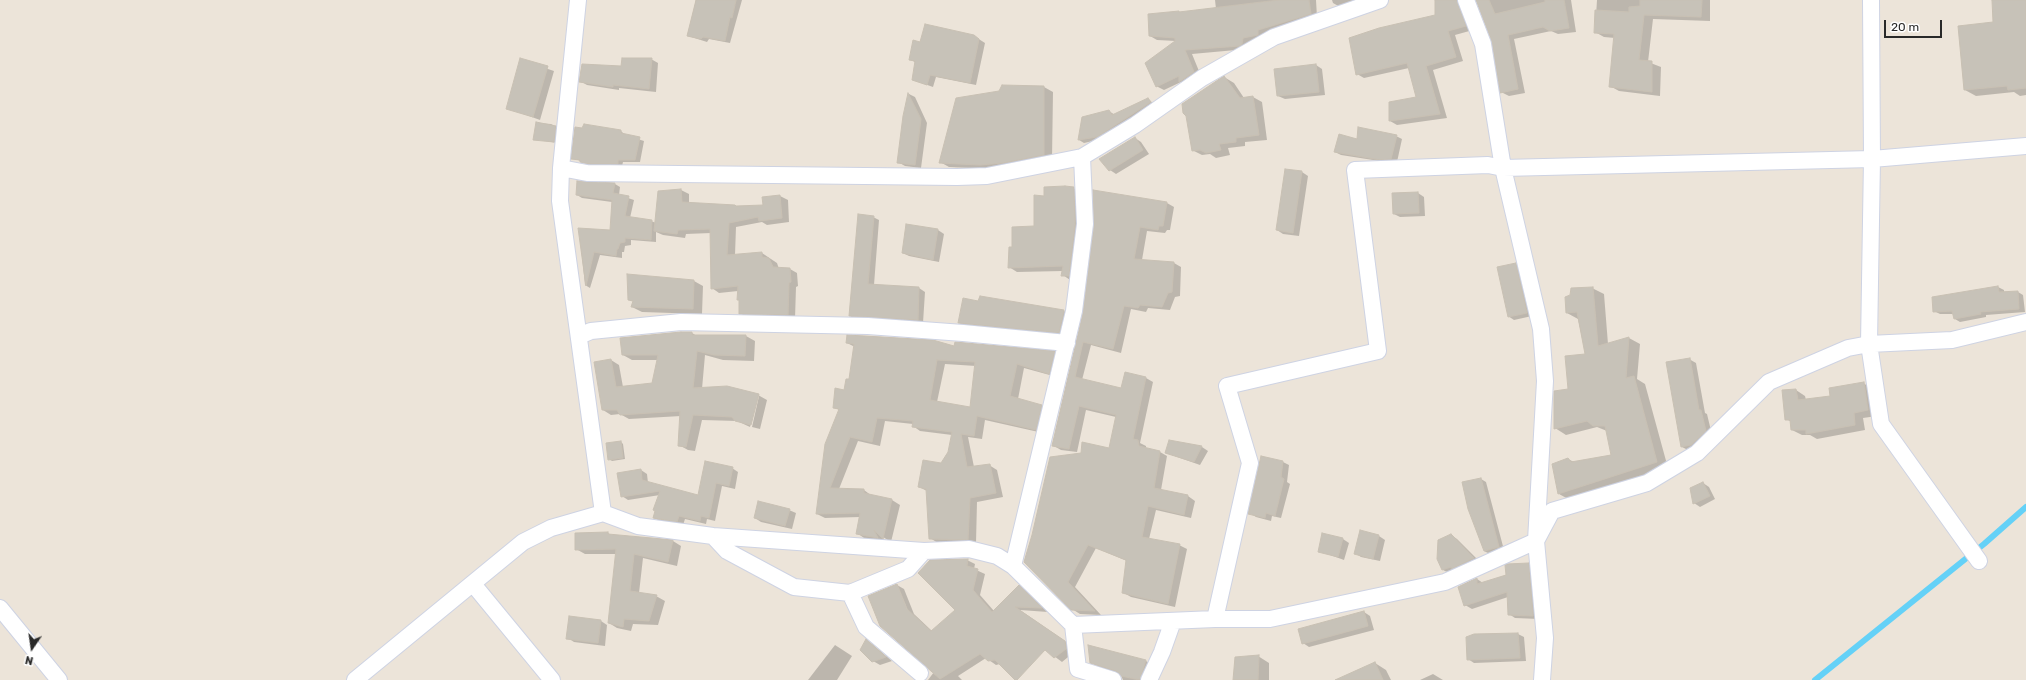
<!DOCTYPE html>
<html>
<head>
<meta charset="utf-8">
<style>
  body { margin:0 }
  #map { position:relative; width:2026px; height:680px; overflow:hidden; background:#ece4d9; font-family:Rubik,sans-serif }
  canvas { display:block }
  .north { position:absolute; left:12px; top:628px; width:40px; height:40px; -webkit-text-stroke:3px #fff; paint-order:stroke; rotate:193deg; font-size:11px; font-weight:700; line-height:16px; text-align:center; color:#292929 }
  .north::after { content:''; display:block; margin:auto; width:14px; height:18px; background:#292929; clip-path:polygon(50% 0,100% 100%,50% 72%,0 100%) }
  .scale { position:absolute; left:1884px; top:20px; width:58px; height:18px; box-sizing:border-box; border:2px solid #292929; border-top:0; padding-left:5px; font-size:12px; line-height:14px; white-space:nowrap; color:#292929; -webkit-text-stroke:3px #fff; paint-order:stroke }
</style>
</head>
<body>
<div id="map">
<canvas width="2026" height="680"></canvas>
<div class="north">N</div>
<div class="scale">20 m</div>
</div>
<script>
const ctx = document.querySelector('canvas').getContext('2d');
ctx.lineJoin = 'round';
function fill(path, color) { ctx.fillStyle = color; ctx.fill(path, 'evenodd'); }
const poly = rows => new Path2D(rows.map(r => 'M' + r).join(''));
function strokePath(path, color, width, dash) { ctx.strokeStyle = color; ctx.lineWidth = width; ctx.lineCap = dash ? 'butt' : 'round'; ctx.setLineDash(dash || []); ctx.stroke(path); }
fill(poly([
  [696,0,742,0,730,43,709,39,707,42,688,36],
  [1215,0,1316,0,1317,17,1265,39,1250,42,1247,49,1192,54,1201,76,1187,86,1181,82,1164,90,1156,86,1176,41,1157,40,1150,36,1216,9],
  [1332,0,1366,0,1340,7,1333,3],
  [1436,0,1465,0,1473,30,1455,35,1463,61,1433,70,1447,118,1397,125,1390,121,1417,98,1409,68,1364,78,1357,74,1436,16],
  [1477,0,1571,0,1576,32,1558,34,1551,31,1514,39,1525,93,1509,96,1501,92,1493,42],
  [1597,0,1710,0,1710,21,1653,19,1648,62,1661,67,1660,96,1619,91,1610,86,1615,38,1604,37,1595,32],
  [1993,0,2026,0,2026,95,2020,96,2014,92,1976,96,1965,90,1994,23],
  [974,36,985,43,976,85,936,77,933,87,913,80,916,63,910,59,921,43],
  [651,59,658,63,656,92,619,88,619,90,587,85,580,81],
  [521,60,554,71,540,120,507,108],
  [1316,65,1322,69,1325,95,1285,99,1278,96],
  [1224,77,1234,83,1244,98,1253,97,1262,102,1267,140,1245,142,1245,146,1228,148,1230,155,1216,158,1210,154,1202,155,1192,150,1187,115],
  [1002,86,1044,87,1053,92,1052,160,990,169,949,167,940,162,1000,92],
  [909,94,915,97,927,123,921,168,905,166,898,162,904,117],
  [1148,99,1155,105,1102,139,1084,143,1079,140,1082,118,1109,111,1115,115],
  [537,123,551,124,558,128,557,143,534,139],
  [621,131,625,135,644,141,640,162,623,162,622,166,593,166,573,158],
  [1396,136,1402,139,1397,162,1386,162,1341,155,1335,152],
  [1135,138,1141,142,1149,154,1116,174,1110,170],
  [1302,172,1308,176,1299,236,1283,234,1277,230],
  [615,184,620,187,619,195,634,200,630,218,651,221,656,223,681,190,689,194,689,204,737,207,764,206,763,198,780,196,788,200,789,222,767,225,762,222,736,227,735,255,762,253,777,263,779,269,790,269,797,273,798,286,796,287,795,319,748,318,740,313,738,291,719,293,712,288,711,233,686,234,685,238,663,235,656,232,656,242,631,240,631,245,625,246,624,252,622,252,622,258,600,255,590,288,585,285,579,229,611,232,612,202,582,198,577,195],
  [1073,188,1081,192,1070,280,1063,275,1063,271,1017,272,1009,267,1012,248,1035,227,1045,197],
  [1418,193,1424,197,1425,216,1400,217,1394,214],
  [1167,203,1174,207,1170,230,1167,230,1165,233,1147,231,1142,260,1174,263,1181,267,1180,296,1175,297,1170,310,1148,308,1146,312,1131,309,1121,353,1091,345,1082,380,1121,389,1146,378,1153,382,1140,443,1146,446,1146,449,1160,452,1167,456,1161,490,1188,496,1195,501,1191,518,1156,510,1149,539,1179,545,1187,549,1175,607,1131,597,1124,593,1127,561,1096,548,1075,587,1101,615,1080,614,1072,609,1025,562,1110,450,1116,417,1086,410,1077,452,1061,450,1054,446,1084,313,1095,225],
  [873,217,879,220,874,285,919,288,925,292,923,323,855,319,850,316],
  [907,226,938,230,944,234,939,262,909,256,903,253],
  [1515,264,1521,267,1532,316,1514,320,1508,316],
  [694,281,703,286,702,314,642,312,632,307,634,302,629,299],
  [1998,287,2004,290,2004,293,2018,292,2023,295,2025,312,1986,315,1986,317,1960,322,1955,319,1954,314,1940,314,1934,311,1933,298],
  [1592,288,1604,294,1608,344,1629,338,1640,344,1637,379,1645,384,1668,468,1570,500,1559,494,1568,459,1574,462,1612,455,1607,431,1597,427,1566,435,1555,428,1569,389,1586,355,1578,319,1567,313],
  [981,297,1064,311,1070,315,1065,336,966,326,959,323,979,303],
  [692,333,697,336,746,336,755,341,754,361,723,360,705,355,702,389,758,395,767,400,760,429,752,427,759,396,757,396,750,427,737,421,702,420,695,451,688,450,679,445,681,416,629,419,620,414,611,415,603,410,611,360,619,365,623,387,652,384,658,360,632,360,623,355],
  [847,343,1054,352,1062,357,1057,377,1024,368,1018,399,1041,406,1049,410,1043,433,985,420,982,439,968,437,974,467,989,465,997,470,1003,497,977,502,976,543,938,543,930,538,927,491,919,487,941,465,949,453,952,435,920,431,913,426,913,424,885,421,880,446,858,441,839,489,864,490,872,496,892,500,900,505,891,542,883,537,884,542,864,538,857,533,860,517,825,518,817,514,839,410,834,407,850,380,855,347],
  [945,364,976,366,971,408,937,402],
  [1689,359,1696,363,1705,413,1707,414,1712,435,1688,450,1682,447],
  [1863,383,1873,389,1877,416,1863,418,1865,430,1817,439,1810,435,1802,435,1792,430,1792,422,1786,419,1796,390,1805,396,1806,400,1831,397],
  [1170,441,1202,447,1208,451,1200,465,1166,453],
  [621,442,623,444,625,459,612,461,609,459],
  [1283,462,1289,465,1287,482,1290,484,1281,518,1272,516,1271,521,1256,517,1250,513],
  [732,468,738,472,735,489,722,486,715,521,707,519,706,524,685,519,683,525,660,521,654,518,660,495,628,500,622,496,641,470,647,474,648,483,699,496],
  [1481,479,1486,482,1504,550,1490,554,1484,551],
  [1703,483,1709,487,1715,499,1700,507,1694,503],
  [789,510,796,513,792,529,761,522,755,518],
  [608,533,611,535,673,541,681,546,677,566,643,558,639,593,656,596,665,601,658,625,633,624,631,631,617,628,609,623,617,554,585,554,576,549],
  [1451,535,1457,539,1480,562,1449,573,1443,570],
  [1379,536,1385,540,1380,561,1361,557,1355,553],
  [1343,539,1349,543,1344,560,1319,551],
  [967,560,975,564,974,569,985,574,980,595,994,611,1019,586,1026,590,1048,612,1020,610,1072,646,1073,653,1062,662,1042,647,1000,664,996,665,986,658,958,676,962,680,928,680,934,672,897,585,904,589,914,614,932,631,956,610],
  [1528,564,1535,568,1539,619,1515,618,1509,614,1508,597,1472,609,1465,605,1477,579,1483,583,1507,575],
  [1364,612,1370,616,1374,630,1309,647,1303,643],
  [601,621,607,625,605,646,574,642,568,638],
  [1518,634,1524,637,1526,661,1474,663,1468,659],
  [866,640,872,644,892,661,880,665,873,661],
  [835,645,852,656,837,680,808,680],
  [1089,647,1146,661,1154,666,1150,680,1123,680,1120,673,1099,667,1091,662],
  [1258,656,1269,663,1269,680,1234,680],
  [1375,663,1386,670,1391,680,1337,680],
  [1433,674,1443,680,1420,680]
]), '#0003');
strokePath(poly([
  [1815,680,1984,544,2026,507]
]), '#64d1f7', 6);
const building = poly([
  [696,0,736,0,732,18,730,17,725,41,703,37,701,39,687,36,696,0],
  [1279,0,1309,0,1311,14,1258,30,1258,35,1243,38,1242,44,1240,46,1185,50,1194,72,1179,82,1179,76,1156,87,1145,63,1175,41,1175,38,1149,36,1148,14,1179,11,1179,12,1279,0],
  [1435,0,1457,0,1466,26,1448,31,1456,57,1426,66,1440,114,1389,121,1389,102,1416,97,1407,63,1356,75,1349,38,1379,28,1435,15,1435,0],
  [1476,0,1489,0,1495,14,1545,2,1545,0,1564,0,1569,28,1550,31,1543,27,1508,35,1518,89,1500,93,1492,42,1476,0],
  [1640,0,1702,0,1701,17,1644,15,1639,60,1652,61,1652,92,1609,87,1614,34,1594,33,1595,10,1629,12,1629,7,1640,6,1640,0],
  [1992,0,2026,0,2026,88,2008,90,2007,86,1964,90,1958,26,1993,22,1992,0],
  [925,24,974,35,979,39,970,83,930,75,927,85,912,80,915,61,909,60,913,40,920,42,925,24],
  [520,58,548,66,533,117,506,109,520,58],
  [622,58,652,58,649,89,613,85,613,87,579,82,582,64,621,66,622,58],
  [1316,64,1319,92,1277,96,1274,69,1316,64],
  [1224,76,1240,98,1253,96,1259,135,1236,138,1236,142,1219,144,1221,150,1206,153,1200,150,1192,151,1186,116,1183,113,1182,104,1224,76],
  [1002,85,1044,86,1044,155,1003,163,980,165,939,163,956,98,999,91,1002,85],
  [908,93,921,119,915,165,897,163,903,116,908,93],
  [1148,98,1151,102,1097,137,1078,140,1082,117,1109,110,1112,115,1148,98],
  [536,122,556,126,554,142,533,140,536,122],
  [584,124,621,130,621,133,640,137,635,160,618,160,618,164,588,164,580,162,580,160,571,159,575,127,582,128,584,124],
  [1358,127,1397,135,1391,159,1380,160,1334,152,1339,134,1357,139,1358,127],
  [1135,137,1143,150,1109,171,1099,159,1135,137],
  [1285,169,1302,171,1293,233,1276,230,1285,169],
  [577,181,615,183,613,193,629,196,625,216,652,220,651,240,625,238,625,242,620,243,618,249,617,249,616,256,594,252,586,286,578,228,610,230,612,200,576,195,577,181],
  [1065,186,1074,187,1075,224,1069,276,1061,276,1063,266,1008,268,1009,247,1012,247,1012,227,1034,226,1034,195,1044,196,1044,187,1065,186],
  [681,189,682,202,735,205,736,206,763,205,762,197,780,195,782,218,759,221,758,217,729,223,727,255,762,252,762,257,769,258,773,267,790,268,791,282,789,283,788,315,739,314,739,300,737,300,738,286,711,289,710,229,678,230,677,234,654,231,658,191,681,189],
  [1093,190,1167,202,1163,226,1159,226,1158,230,1140,227,1134,259,1174,262,1172,292,1168,293,1162,307,1140,305,1138,308,1124,306,1113,349,1083,342,1075,377,1121,388,1125,372,1146,377,1133,439,1138,440,1139,446,1160,451,1154,488,1188,495,1184,515,1148,506,1142,537,1180,544,1168,604,1122,593,1126,560,1088,545,1068,582,1095,611,1071,610,1024,562,1032,535,1050,457,1081,453,1082,442,1109,448,1116,415,1079,406,1069,449,1052,446,1083,313,1094,225,1093,190],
  [1418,192,1419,213,1393,214,1392,193,1418,192],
  [858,214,874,216,868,284,919,287,918,320,849,316,858,214],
  [906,224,938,229,933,260,902,253,906,224],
  [1516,263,1527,313,1508,317,1497,267,1516,263],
  [627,274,694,280,693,309,631,307,633,301,628,300,627,274],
  [1998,286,1999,292,2018,291,2019,309,1980,312,1981,314,1954,319,1952,311,1933,312,1932,297,1998,286],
  [1593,287,1598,346,1629,337,1626,378,1634,376,1657,462,1558,494,1552,464,1568,458,1571,462,1611,455,1605,426,1593,426,1587,421,1554,429,1554,391,1568,389,1565,356,1585,354,1577,312,1566,313,1565,297,1570,295,1571,288,1593,287],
  [980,296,1064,310,1059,333,958,323,963,298,978,301,980,296],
  [681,332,692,332,692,335,746,335,745,356,714,355,697,351,693,388,727,386,759,394,751,425,735,421,732,417,693,415,686,447,678,446,680,411,620,415,617,410,602,410,594,362,611,359,616,387,652,383,658,355,622,355,620,338,681,332],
  [847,335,933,340,954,346,955,342,1055,351,1049,374,1017,364,1010,396,1042,405,1036,430,977,416,974,436,961,434,967,467,990,464,996,493,970,498,968,540,929,539,926,489,918,487,923,460,941,463,948,452,952,432,912,427,913,421,877,418,872,442,850,437,830,488,864,489,864,493,892,499,883,539,874,530,878,538,856,534,860,513,816,514,825,444,839,409,833,408,835,388,844,390,846,379,849,379,854,344,846,343,847,335],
  [937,360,975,362,970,407,930,400,937,360],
  [1690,358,1699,410,1701,410,1706,431,1691,445,1681,447,1666,362,1690,358],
  [1864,382,1868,410,1854,413,1855,425,1806,434,1806,430,1791,430,1790,420,1785,420,1782,390,1796,389,1798,400,1830,396,1829,388,1864,382],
  [1169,440,1202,446,1194,462,1165,453,1169,440],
  [621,441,623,458,608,460,606,443,621,441],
  [1261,456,1283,461,1281,477,1284,479,1275,516,1266,513,1265,518,1248,514,1261,456],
  [705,461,733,467,729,486,716,483,709,518,701,516,700,521,679,516,677,522,653,518,655,511,653,510,660,491,621,497,617,473,641,469,642,480,698,495,705,461],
  [1481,478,1499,547,1484,551,1468,509,1462,482,1481,478],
  [1703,482,1710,496,1693,504,1690,488,1703,482],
  [758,501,790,509,785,526,754,518,758,501],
  [1360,530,1379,535,1373,559,1354,554,1360,530],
  [608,532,608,534,673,540,668,562,634,554,630,591,657,595,649,621,624,619,623,627,608,623,616,549,575,550,575,533,608,532],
  [1322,533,1343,538,1338,557,1318,552,1322,533],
  [1451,534,1474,558,1452,569,1451,567,1442,570,1437,559,1438,540,1451,534],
  [968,559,967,566,978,569,973,590,992,612,1019,585,1042,608,1015,607,1065,641,1066,649,1054,658,1045,650,1017,680,1015,680,995,660,988,661,980,654,940,679,880,626,868,596,897,584,907,609,931,631,955,610,918,573,930,560,968,559],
  [1529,563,1533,616,1508,615,1507,592,1464,606,1458,587,1477,578,1477,584,1506,575,1505,565,1507,564,1529,563],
  [1364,611,1368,626,1302,644,1298,629,1364,611],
  [569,616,601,620,598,643,566,639,569,616],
  [1518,633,1520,658,1467,660,1466,637,1474,634,1518,633],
  [866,639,886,657,872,662,860,650,866,639],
  [1088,645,1146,660,1140,680,1121,676,1116,671,1090,663,1088,645],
  [1259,655,1258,680,1233,680,1235,657,1259,655],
  [1375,662,1383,680,1335,680,1375,662]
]);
fill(building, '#c7c2b8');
strokePath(building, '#c8c0b3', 1);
const minor = poly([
  [578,0,561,168,560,201,603,513],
  [1466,0,1483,44,1503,168,1541,329,1545,381,1536,541,1545,638,1542,680],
  [1871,0,1872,159,1869,344,1881,424,1979,561],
  [561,168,587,173,957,177,987,176,1082,157,1135,125,1202,78,1274,37,1380,0],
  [579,336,591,331,681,322,868,326,963,333,1067,343],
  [713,536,727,551,794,587,850,593,908,569,924,551],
  [1013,566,1074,311,1085,224,1082,157],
  [473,584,552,680],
  [850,593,866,627,920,673],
  [0,608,59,680],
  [1215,619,1250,463,1227,386,1378,351,1355,170,1488,165,1503,168,1872,159,2026,146],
  [1073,625,1215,619,1270,619,1445,582,1536,541,1552,511,1647,483,1697,453,1769,382,1848,348,1869,344,1952,340,2026,322],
  [355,680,523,542,551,528,603,513,638,526,713,536,924,551,969,549,997,556,1013,566,1073,625,1078,669,1113,680],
  [1149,680,1162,652,1173,621]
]);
strokePath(minor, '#ced3e3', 18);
strokePath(minor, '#fff', 16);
</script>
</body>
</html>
